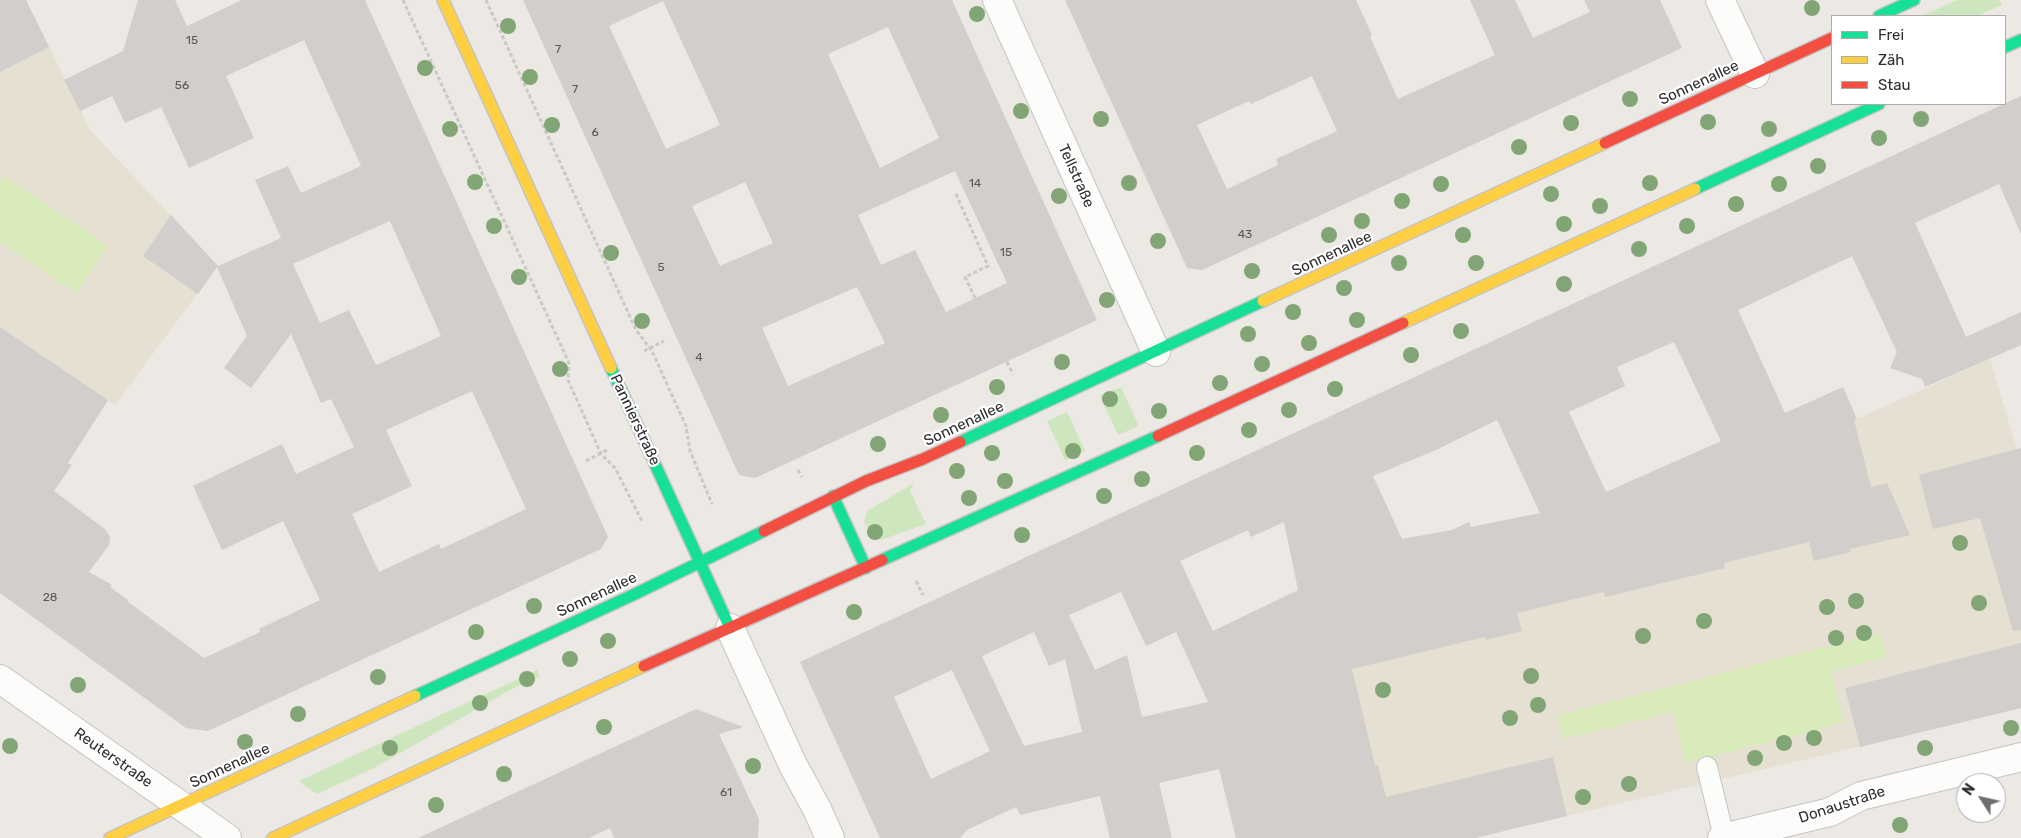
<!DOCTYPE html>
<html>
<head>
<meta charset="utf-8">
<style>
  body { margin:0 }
  #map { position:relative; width:2021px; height:838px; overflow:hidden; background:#ece8e4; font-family:Rubik,sans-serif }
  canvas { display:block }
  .legend { position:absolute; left:1831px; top:15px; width:175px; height:90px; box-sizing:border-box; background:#fff; border:1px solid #ababab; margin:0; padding:6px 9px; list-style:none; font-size:15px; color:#2e2e2e }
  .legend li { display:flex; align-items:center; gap:10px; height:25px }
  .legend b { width:25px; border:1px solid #ababab }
  .north { position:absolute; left:1956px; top:773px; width:50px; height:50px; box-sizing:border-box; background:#fff; border:1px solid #ababab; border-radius:50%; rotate:305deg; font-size:14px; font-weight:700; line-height:20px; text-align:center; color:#2e2e2e }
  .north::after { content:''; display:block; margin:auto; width:18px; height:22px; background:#706f6e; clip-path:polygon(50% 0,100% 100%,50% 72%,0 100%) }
</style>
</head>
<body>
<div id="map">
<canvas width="2021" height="838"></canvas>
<ul class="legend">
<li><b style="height:6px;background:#16e098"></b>Frei</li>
<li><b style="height:6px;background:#ffcf43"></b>Zäh</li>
<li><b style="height:6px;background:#f24e42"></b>Stau</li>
</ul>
<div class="north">N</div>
</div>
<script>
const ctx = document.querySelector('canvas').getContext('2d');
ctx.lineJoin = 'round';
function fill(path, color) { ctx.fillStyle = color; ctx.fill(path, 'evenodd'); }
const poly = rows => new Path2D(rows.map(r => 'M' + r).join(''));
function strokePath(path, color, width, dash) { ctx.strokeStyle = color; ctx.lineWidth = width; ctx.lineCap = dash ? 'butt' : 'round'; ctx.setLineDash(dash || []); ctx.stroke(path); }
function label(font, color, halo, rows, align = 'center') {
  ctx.font = font + ' Rubik,sans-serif'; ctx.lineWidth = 4.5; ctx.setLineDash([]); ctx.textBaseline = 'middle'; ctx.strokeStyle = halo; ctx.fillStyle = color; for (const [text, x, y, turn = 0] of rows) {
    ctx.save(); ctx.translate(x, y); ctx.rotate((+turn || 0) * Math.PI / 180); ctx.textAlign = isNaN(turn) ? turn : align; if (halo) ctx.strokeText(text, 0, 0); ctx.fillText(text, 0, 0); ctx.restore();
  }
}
fill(poly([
  [0,0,26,0,90,130,218,266,115,405,0,327],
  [1990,359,2021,463,2021,708,1567,816,1337,838,1299,593,1787,450]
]), '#e6e0d3');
fill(poly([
  [1957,0,2000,0,2002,5,1977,16,1922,16],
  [1121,387,1139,426,1118,435,1100,396],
  [1067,412,1085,451,1065,460,1047,421],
  [914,483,910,491,926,524,881,540,873,537,864,522,867,511],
  [537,670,540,676,512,689,374,768,317,794,299,781]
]), '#cee6be');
fill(poly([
  [3,176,108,246,76,293,0,242,0,181],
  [1880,633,1886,657,1831,672,1844,723,1686,763,1673,712,1563,739,1557,715]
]), '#d9eabb');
fill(poly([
  [0,0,26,0,49,47,0,72],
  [138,0,175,0,187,26,242,0,365,0,608,537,601,549,208,731,186,728,0,593,0,327,108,400,68,463,72,465,54,491,106,530,110,537,109,545,89,572,112,585,110,587,128,600,127,601,204,658,260,632,259,629,320,600,283,521,222,550,193,486,282,444,296,474,354,447,331,399,321,403,291,334,251,388,224,368,247,336,217,267,198,294,143,256,171,215,218,266,281,238,255,180,288,166,301,193,361,166,304,40,226,76,254,138,189,168,161,107,125,123,112,96,80,111,64,80,123,51],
  [390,221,441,336,376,365,349,310,320,323,293,264],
  [472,391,526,509,441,549,439,544,379,572,352,514,412,486,386,430],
  [523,0,952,0,1097,320,755,478,739,475],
  [663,1,720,125,666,149,609,26],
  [888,27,939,138,880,168,828,54],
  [955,171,1007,283,946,312,915,250,881,265,858,215],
  [745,182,773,243,720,266,692,206],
  [857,287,885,343,788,386,762,328],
  [1065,0,1356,0,1372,35,1370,37,1398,99,1495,55,1470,0,1515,0,1533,38,1590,12,1584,0,1660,0,1682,48,1202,270,1187,268],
  [1312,76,1337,131,1276,159,1278,165,1227,189,1197,125,1249,101,1251,104],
  [2021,96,2021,234,1999,184,1915,223,1966,337,2021,312,2021,345,1925,387,1922,379,1890,368,1897,352,1852,256,1738,310,1785,413,1843,387,1857,419,1854,420,1871,487,1887,483,1910,535,1850,549,1850,552,1814,561,1809,542,1724,563,1725,568,1605,597,1604,592,1517,613,1522,631,1486,640,1485,637,1352,669,1375,765,1378,765,1386,797,1553,757,1567,816,1475,838,1236,838,1219,769,1159,783,1172,838,1110,838,1100,796,1020,815,1016,807,967,830,960,838,880,838,800,662],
  [1674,342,1721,441,1606,492,1569,412,1625,386,1617,367],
  [1497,420,1540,513,1471,527,1469,522,1452,530,1402,539,1373,476,1436,450],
  [1284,522,1298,590,1213,631,1180,561,1248,530,1251,537],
  [1121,592,1146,646,1176,632,1208,702,1142,717,1127,655,1095,670,1069,615],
  [1034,632,1049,666,1065,659,1082,732,1024,746,982,656],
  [952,670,990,751,931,779,894,697],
  [2021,448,2021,630,2013,631,1980,518,1933,529,1919,475],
  [2021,643,2021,708,1860,747,1845,688],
  [696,709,743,727,719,734,759,819,758,838,614,838,610,828,589,838,418,838]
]), '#d1cecb');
const lane = poly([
  [1707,767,1724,837]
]);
const street = poly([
  [997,0,1156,352],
  [1720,0,1755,74],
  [730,628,793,765,817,809,830,838],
  [0,679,227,838],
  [1722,838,1830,812,1861,796,2021,757]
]);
const fast = poly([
  [1879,16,1914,0],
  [2005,47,2021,40],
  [1695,189,1879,104],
  [611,368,730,628],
  [960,442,1263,301],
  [833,496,866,568],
  [882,560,1158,436],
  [415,696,635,594,764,531]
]);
const slow = poly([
  [443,0,611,368],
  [1263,301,1605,143],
  [1403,323,1695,189],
  [110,838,415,696],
  [273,838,644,666]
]);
const jam = poly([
  [1605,143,1832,38],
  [1158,436,1403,323],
  [764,531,866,481,923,459,960,442],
  [644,666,882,560]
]);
strokePath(lane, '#c5c4c5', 22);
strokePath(street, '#c5c4c5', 30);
strokePath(fast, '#c5c4c5', 14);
strokePath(slow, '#c5c4c5', 14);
strokePath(jam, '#c5c4c5', 14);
strokePath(poly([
  [403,0,569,363,568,380,601,454,615,468,642,521],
  [486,0,636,330,652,351,686,426,690,451,712,504],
  [956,194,988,266,965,277,975,298],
  [644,351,664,341],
  [1007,362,1013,374],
  [586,461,607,450],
  [798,470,802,477],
  [916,581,923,595]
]), '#c9c9c8', 3, [4, 2.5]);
strokePath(lane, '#fcfcfb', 20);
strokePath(street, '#fcfcfb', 28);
strokePath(fast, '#16e098', 11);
strokePath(slow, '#ffcf43', 11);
strokePath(jam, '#f24e42', 11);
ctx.fillStyle = '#82a575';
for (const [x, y] of [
  [1812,8],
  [977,14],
  [508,26],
  [425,68],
  [530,77],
  [1630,99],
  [1021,111],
  [1101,119],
  [1921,119],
  [1708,122],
  [1571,123],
  [552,125],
  [450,129],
  [1769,129],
  [1879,138],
  [1519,147],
  [1818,166],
  [475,182],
  [1129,183],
  [1650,183],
  [1441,184],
  [1779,184],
  [1551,194],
  [1059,196],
  [1402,201],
  [1736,204],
  [1600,206],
  [1362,221],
  [1564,224],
  [494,226],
  [1687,226],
  [1329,235],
  [1463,235],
  [1158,241],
  [1639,249],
  [611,253],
  [1399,263],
  [1476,263],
  [1252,271],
  [519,277],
  [1564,284],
  [1344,288],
  [1107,300],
  [1293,312],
  [1357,320],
  [642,321],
  [1461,331],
  [1248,334],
  [1309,343],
  [1411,355],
  [1062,362],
  [1262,364],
  [560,369],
  [1220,383],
  [997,387],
  [1335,389],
  [1110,399],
  [1289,410],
  [1159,411],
  [941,415],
  [1249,430],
  [878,444],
  [1073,451],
  [992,453],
  [1197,453],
  [957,471],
  [1142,479],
  [1005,481],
  [1104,496],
  [969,498],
  [875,532],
  [1022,535],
  [1960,543],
  [1856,601],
  [1979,603],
  [534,606],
  [1827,607],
  [854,612],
  [1704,621],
  [476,632],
  [1864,633],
  [1643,636],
  [1836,638],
  [608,641],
  [570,659],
  [1531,676],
  [378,677],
  [527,679],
  [78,685],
  [1383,690],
  [480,703],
  [1538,705],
  [298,714],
  [1510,718],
  [604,727],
  [2011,728],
  [1814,738],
  [245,742],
  [1784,743],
  [10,746],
  [390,748],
  [1925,748],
  [1755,758],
  [753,766],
  [504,774],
  [1629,784],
  [1583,797],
  [436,805],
  [1900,825]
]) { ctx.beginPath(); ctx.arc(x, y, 8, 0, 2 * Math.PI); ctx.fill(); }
label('12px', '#585857', null, [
  ["15",192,41],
  ["7",558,50],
  ["56",182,86],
  ["7",575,90],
  ["6",595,133],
  ["14",975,184],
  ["43",1245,235],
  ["15",1006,253],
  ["5",661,268],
  ["4",699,358],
  ["28",50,598],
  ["61",726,793]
]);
label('15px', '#2e2e2e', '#fff', [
  ["Sonnenallee",1699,83,-25],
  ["Tellstraße",1076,176,66],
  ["Sonnenallee",1332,254,-25],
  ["Pannierstraße",635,420,65],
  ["Sonnenallee",964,424,-25],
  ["Sonnenallee",597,595,-25],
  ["Reuterstraße",113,758,35],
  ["Sonnenallee",230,766,-25],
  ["Donaustraße",1842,805,-18]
]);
</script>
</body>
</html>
